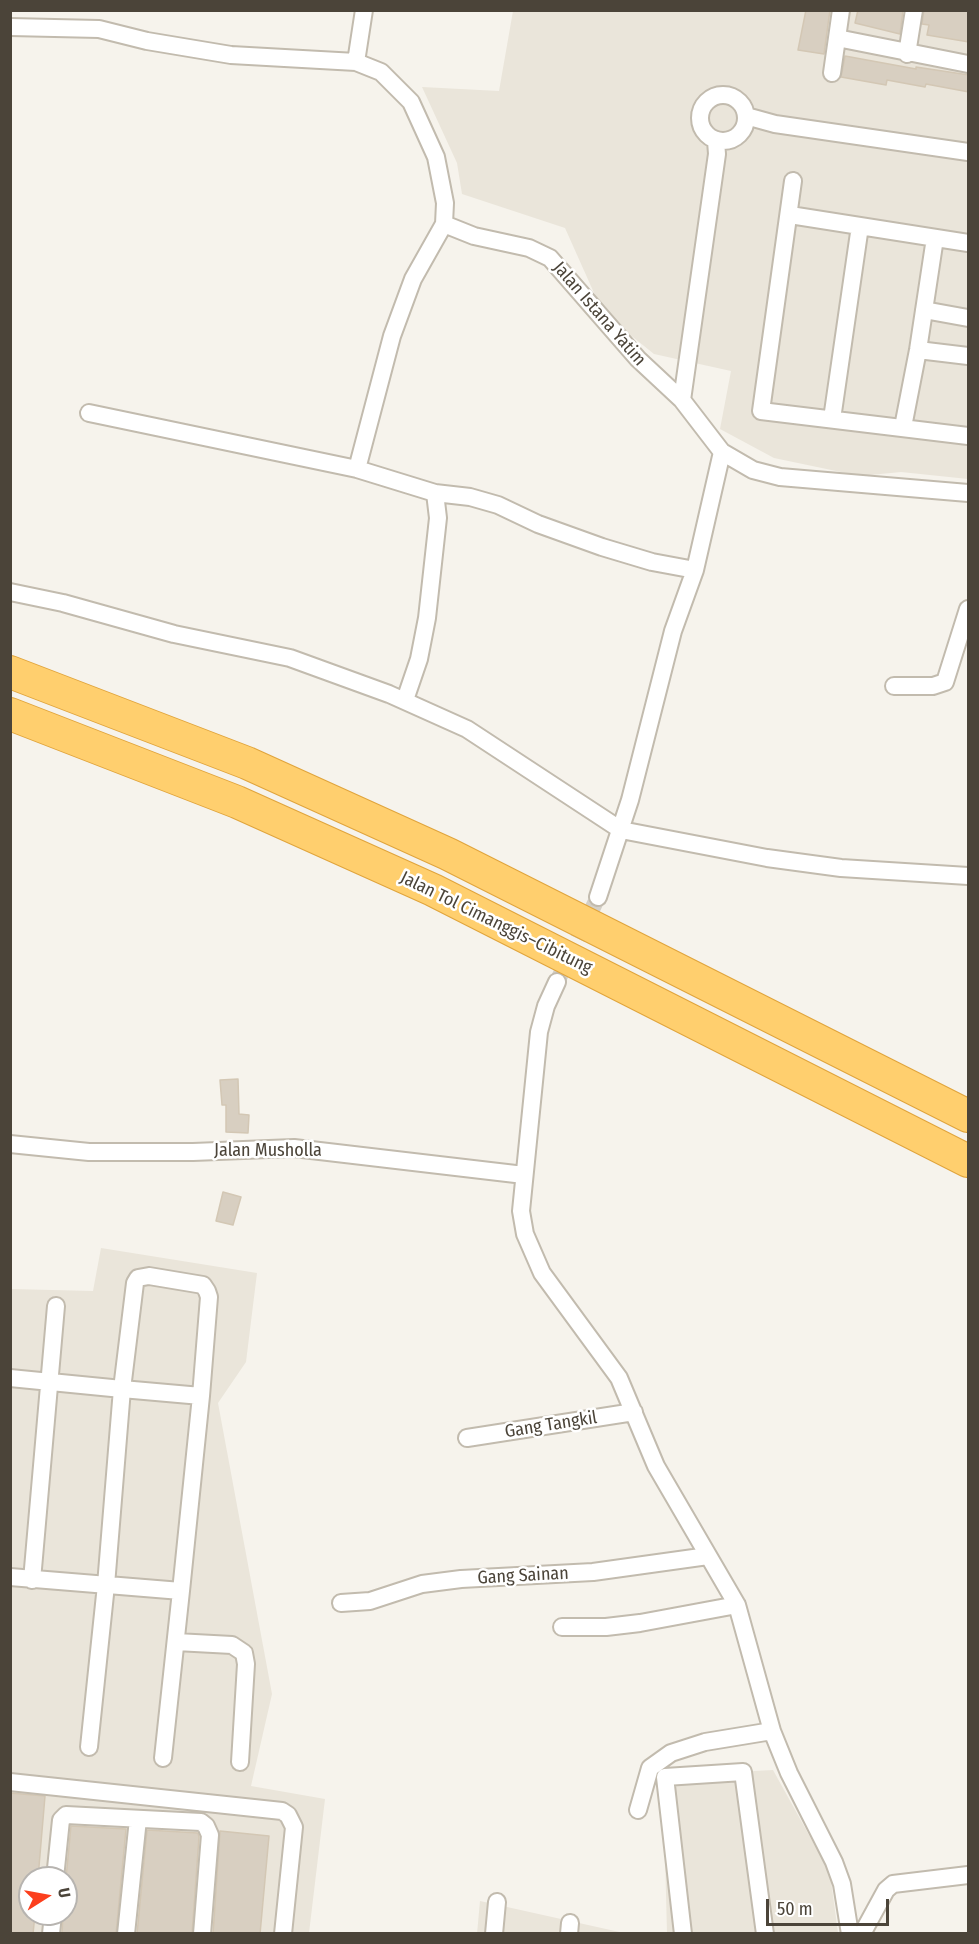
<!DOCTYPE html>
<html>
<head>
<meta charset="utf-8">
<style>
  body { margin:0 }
  #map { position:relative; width:979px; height:1944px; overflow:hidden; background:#f6f3ec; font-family:"Fira Sans Condensed",sans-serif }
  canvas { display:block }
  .frame { position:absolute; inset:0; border:12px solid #4b4439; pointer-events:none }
  .north { position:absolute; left:18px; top:1866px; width:60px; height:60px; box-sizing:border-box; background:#fff; border:2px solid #b7b4b0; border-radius:50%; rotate:79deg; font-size:16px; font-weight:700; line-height:24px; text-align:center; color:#4b4439 }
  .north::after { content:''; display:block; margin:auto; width:21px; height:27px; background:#fc3f1d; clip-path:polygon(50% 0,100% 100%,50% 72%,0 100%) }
  .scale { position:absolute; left:766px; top:1899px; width:123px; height:27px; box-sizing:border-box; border:3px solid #4b4439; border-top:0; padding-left:8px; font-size:18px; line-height:21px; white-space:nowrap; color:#4b4439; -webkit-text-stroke:4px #fff; paint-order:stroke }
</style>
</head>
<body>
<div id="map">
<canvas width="979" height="1944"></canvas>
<div class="frame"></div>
<div class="north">U</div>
<div class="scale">50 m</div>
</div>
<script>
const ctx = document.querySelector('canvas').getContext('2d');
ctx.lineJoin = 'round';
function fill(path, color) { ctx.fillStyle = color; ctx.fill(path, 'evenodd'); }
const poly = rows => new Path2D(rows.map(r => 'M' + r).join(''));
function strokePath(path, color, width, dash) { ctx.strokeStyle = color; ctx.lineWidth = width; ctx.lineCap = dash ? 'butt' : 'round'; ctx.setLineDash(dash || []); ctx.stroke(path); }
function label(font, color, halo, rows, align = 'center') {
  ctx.font = font + ' "Fira Sans Condensed",sans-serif'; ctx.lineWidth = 5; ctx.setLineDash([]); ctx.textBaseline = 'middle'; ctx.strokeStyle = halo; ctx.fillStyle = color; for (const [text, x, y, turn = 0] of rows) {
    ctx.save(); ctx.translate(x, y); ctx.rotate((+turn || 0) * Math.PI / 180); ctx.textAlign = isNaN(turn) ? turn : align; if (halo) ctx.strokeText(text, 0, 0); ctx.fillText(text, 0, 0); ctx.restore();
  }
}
fill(poly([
  [513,11,968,11,968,479,901,472,860,476,774,458,720,429,731,371,654,354,603,313,565,228,462,194,457,163,422,87,499,91],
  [101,1248,257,1273,246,1362,218,1403,272,1694,251,1786,325,1799,309,1933,11,1934,11,1289,93,1291],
  [30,1878,66,1878,66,1914,30,1914],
  [773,1770,830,1873,838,1933,667,1933,663,1776],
  [480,1901,624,1933,477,1934]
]), '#eae5da');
const building = poly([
  [806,10,830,10,824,54,798,50,806,10],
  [858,10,903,10,900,34,855,23,858,10],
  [924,10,969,10,969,42,927,35,929,25,922,24,924,10],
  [845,56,916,69,916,67,969,75,969,92,926,84,925,87,887,80,886,85,841,77,845,56],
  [238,1079,239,1114,249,1115,248,1133,226,1132,226,1105,222,1105,220,1080,238,1079],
  [223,1192,241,1197,233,1225,216,1221,223,1192],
  [10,1793,45,1796,38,1878,30,1878,30,1914,35,1914,33,1934,10,1934,10,1793],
  [71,1826,126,1829,116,1934,62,1934,63,1914,66,1914,66,1878,71,1826],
  [147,1830,198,1833,199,1837,192,1934,137,1934,147,1830],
  [220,1831,269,1836,260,1934,213,1934,220,1831]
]);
fill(building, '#d8cfc1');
strokePath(building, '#d3c7b4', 1.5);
strokePath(poly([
  [557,982,598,897]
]), '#d4d0c8', 16, [16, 8]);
const street = poly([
  [364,10,356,62,381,72,411,102,436,157,445,203,444,224,474,236,529,248,550,258,638,359,682,400,722,452,753,470,780,477,968,493],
  [10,27,99,29,147,41,231,55,356,62],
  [837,38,968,64],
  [907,54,914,10],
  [832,73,841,10],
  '700 118a23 23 0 1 1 46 0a23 23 0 1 1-46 0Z',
  [746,116,775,124,968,152],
  [793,181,761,411,968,436],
  [790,215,968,243],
  [924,310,968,318],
  [918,350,968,356],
  [682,400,717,154,716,141],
  [89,413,357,469,435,493,438,518,427,618,419,659,405,700],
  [832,419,860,226],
  [903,427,918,350,935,238],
  [357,469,392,336,413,279,444,224],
  [435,493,470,497,498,505,538,524,602,547,652,562,695,570],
  [10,592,63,603,174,634,290,658,389,694,467,729,621,830,767,858,841,868,968,876],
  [894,686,933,686,945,682,968,609],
  [598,897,630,800,673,631,695,570,722,452],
  [557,982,546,1006,539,1032,521,1211,525,1234,542,1273,619,1378,656,1466,737,1605,772,1731,789,1773,834,1862,842,1884,850,1934],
  [10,1144,89,1152,193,1152,294,1148,524,1175],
  [149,1276,203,1285,207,1291,209,1297,201,1396,122,1389,135,1283,138,1278,149,1276],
  [10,1378,122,1389,106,1585,89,1747],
  [467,1438,634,1412],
  [10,1577,181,1591,163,1758],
  [32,1580,56,1306],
  [181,1591,201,1396],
  [341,1603,370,1601,422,1584,461,1579,593,1572,708,1556],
  [562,1627,606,1627,640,1623,737,1605],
  [176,1642,232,1645,244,1653,246,1664,240,1762],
  [10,1782,282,1811,288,1815,294,1827,283,1934],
  [638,1810,650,1768,671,1753,705,1742,772,1731],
  [55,1878,61,1820,66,1815,201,1822,206,1826,210,1835,202,1934],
  [51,1934,53,1914],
  [126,1934,138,1819],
  [494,1934,497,1902],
  [569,1934,570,1923],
  [683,1934,665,1777,743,1772,765,1934],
  [862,1934,886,1890,893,1884,968,1875]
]);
const highway = poly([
  [10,672,247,763,448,854,968,1116],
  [10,714,237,802,433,890,968,1161]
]);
strokePath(street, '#c2bbae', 20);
strokePath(highway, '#e0a43c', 34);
strokePath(street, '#fff', 16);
strokePath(highway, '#ffcf6e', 32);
label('18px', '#4b4439', '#fff', [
  ["Jalan Istana Yatim",599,314,49],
  ["Jalan Tol Cimanggis–Cibitung",496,923,26],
  ["Jalan Musholla",268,1151],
  ["Gang Tangkil",551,1425,-9],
  ["Gang Sainan",523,1576,-3]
]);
</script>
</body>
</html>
